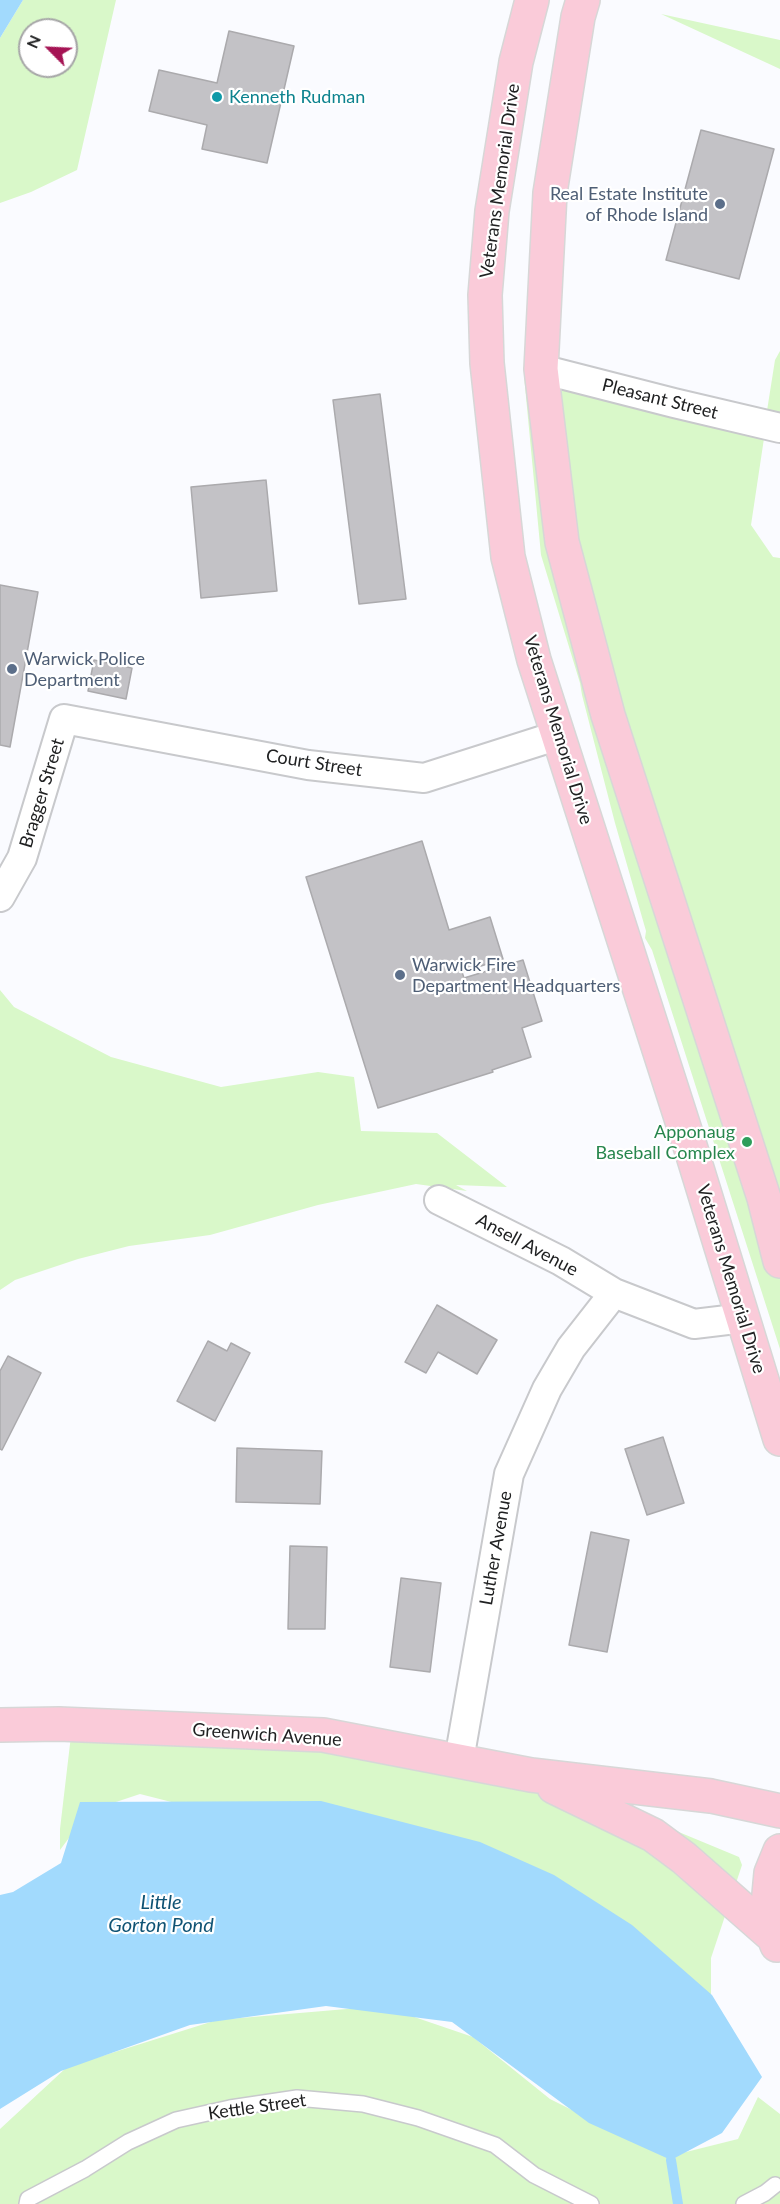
<!DOCTYPE html>
<html>
<head>
<meta charset="utf-8">
<style>
  body { margin:0 }
  #map { position:relative; width:780px; height:2204px; overflow:hidden; background:#fafbff; font-family:Lato,sans-serif }
  canvas { display:block }
  .north { position:absolute; left:18px; top:18px; width:60px; height:60px; box-sizing:border-box; background:#fff; border:2px solid #a6a6a7; border-radius:50%; rotate:294deg; font-size:16px; font-weight:700; line-height:24px; text-align:center; color:#202122 }
  .north::after { content:''; display:block; margin:auto; width:21px; height:27px; background:#a51454; clip-path:polygon(50% 0,100% 100%,50% 72%,0 100%) }
</style>
</head>
<body>
<div id="map">
<canvas width="780" height="2204"></canvas>
<div class="north">N</div>
</div>
<script>
const ctx = document.querySelector('canvas').getContext('2d');
ctx.lineJoin = 'round';
function fill(path, color) { ctx.fillStyle = color; ctx.fill(path, 'evenodd'); }
const poly = rows => new Path2D(rows.map(r => 'M' + r).join(''));
function strokePath(path, color, width, dash) { ctx.strokeStyle = color; ctx.lineWidth = width; ctx.lineCap = dash ? 'butt' : 'round'; ctx.setLineDash(dash || []); ctx.stroke(path); }
function label(font, color, halo, rows, align = 'center') {
  ctx.font = font + ' Lato,sans-serif'; ctx.lineWidth = 4.5; ctx.setLineDash([]); ctx.textBaseline = 'middle'; ctx.strokeStyle = halo; ctx.fillStyle = color; for (const [text, x, y, turn = 0] of rows) {
    ctx.save(); ctx.translate(x, y); ctx.rotate((+turn || 0) * Math.PI / 180); ctx.textAlign = isNaN(turn) ? turn : align; if (halo) ctx.strokeText(text, 0, 0); ctx.fillText(text, 0, 0); ctx.restore();
  }
}
fill(poly([
  [23,0,116,0,77,170,31,192,0,203,0,38],
  [30,30,66,30,66,66,30,66],
  [661,14,780,40,780,69],
  [780,351,780,427,766,425,751,525,773,557,780,558,780,1349,652,950,645,938,646,931,615,823,582,695,580,683,541,555,524,376,542,376,766,417,775,360],
  [0,990,14,1007,111,1057,221,1087,318,1072,354,1077,361,1131,437,1133,507,1187,456,1185,467,1191,416,1184,318,1205,210,1235,129,1246,78,1259,15,1280,0,1290],
  [72,1727,325,1731,645,1818,739,1857,742,1865,711,1958,711,2015,246,1821,140,1794,89,1811,60,1850,60,1829],
  [382,2006,473,2037,550,2099,666,2157,738,2139,758,2097,780,2114,780,2204,0,2204,0,2129,67,2067,217,2020]
]), '#d9f8c9');
fill(poly([
  [0,0,23,0,0,38],
  [321,1801,480,1842,554,1875,632,1925,712,1995,762,2077,722,2133,671,2160,589,2123,452,2022,326,2006,190,2025,61,2071,0,2109,0,1895,13,1892,61,1863,80,1802]
]), '#a2dafd');
strokePath(poly([
  [671,2160,678,2204]
]), '#a2dafd', 10);
const building = poly([
  [229,31,294,46,267,163,202,149,207,125,149,111,159,70,217,83,229,31],
  [701,130,774,149,739,279,666,260,701,130],
  [380,394,406,599,359,604,333,400,380,394],
  [266,480,277,591,201,598,191,487,266,480],
  [0,585,38,592,10,747,0,745,0,585],
  [94,660,132,668,126,699,88,691,94,660],
  [422,841,449,930,490,917,503,959,462,972,464,978,523,960,542,1021,522,1028,531,1057,492,1070,493,1072,378,1108,306,877,422,841],
  [437,1305,497,1340,477,1374,438,1352,426,1373,405,1362,437,1305],
  [208,1341,227,1351,231,1343,250,1353,215,1421,177,1401,208,1341],
  [8,1356,41,1373,2,1450,0,1449,0,1371,8,1356],
  [663,1437,684,1503,647,1515,625,1449,663,1437],
  [237,1448,322,1451,320,1504,236,1502,237,1448],
  [591,1532,629,1540,607,1652,569,1645,591,1532],
  [290,1546,327,1547,325,1629,288,1629,290,1546],
  [401,1578,441,1583,430,1672,390,1667,401,1578]
]);
fill(building, '#c3c2c6');
strokePath(building, '#abaaad', 1.5);
const service = poly([
  [27,2204,28,2199,85,2169,128,2142,176,2120,230,2108,297,2098,363,2104,418,2118,495,2145,534,2175,591,2204],
  [744,2204,765,2193,775,2185]
]);
const minor = poly([
  [541,369,674,403,780,428],
  [0,897,22,858,64,719,308,765,424,778,559,735],
  [439,1200,561,1261,614,1293],
  [459,1760,509,1474,547,1389,571,1348,614,1293,694,1324,744,1318]
]);
const primary = poly([
  [532,0,516,62,492,211,485,295,487,363,508,557,534,660,691,1149,780,1439],
  [583,0,578,17,550,193,541,369,562,542,608,715,764,1198,780,1261],
  [0,1725,59,1724,323,1735,531,1775,711,1796,780,1811],
  [554,1787,653,1835,684,1858,774,1937],
  [777,1945,774,1937,768,1905,771,1873,780,1851]
]);
strokePath(service, '#c8c9cc', 18);
strokePath(minor, '#c8c9cc', 32);
strokePath(primary, '#d7d7d7', 36);
strokePath(service, '#fff', 15);
strokePath(minor, '#fff', 28);
strokePath(primary, '#facbd9', 33);
for (const [x, y, r, color] of [
  [217,97,6,"#0f9aa8"],
  [720,204,6,"#5c6f8a"],
  [12,669,6,"#5c6f8a"],
  [400,975,6,"#5c6f8a"],
  [747,1142,6,"#2e9e5b"]
]) { const dot = new Path2D(); dot.arc(x, y, r, 0, 2 * Math.PI); ctx.fillStyle = color; ctx.fill(dot); strokePath(dot, '#fff', 2); }
label('18px', '#0d838f', '#fff', [
  ["Kenneth Rudman",229,97]
], 'left');
label('18px', '#202122', '#fff', [
  ["Veterans Memorial Drive",500,181,-82],
  ["Pleasant Street",660,399,14],
  ["Veterans Memorial Drive",558,730,73],
  ["Court Street",314,763,9],
  ["Bragger Street",42,793,-73],
  ["Ansell Avenue",527,1245,28],
  ["Veterans Memorial Drive",731,1279,73],
  ["Luther Avenue",496,1548,-80],
  ["Greenwich Avenue",267,1735,4],
  ["Kettle Street",257,2107,-8]
]);
label('18px', '#4e5e75', '#fff', [
  ["Real Estate Institute",708,194,"right"],
  ["of Rhode Island",708,215,"right"],
  ["Warwick Police",24,659],
  ["Department",24,680],
  ["Warwick Fire",412,965],
  ["Department Headquarters",412,986]
], 'left');
label('18px', '#27864d', '#fff', [
  ["Apponaug",735,1132],
  ["Baseball Complex",735,1153]
], 'right');
label('italic 20px', '#0f5374', '#fff', [
  ["Little",161,1903],
  ["Gorton Pond",161,1926]
]);
</script>
</body>
</html>
